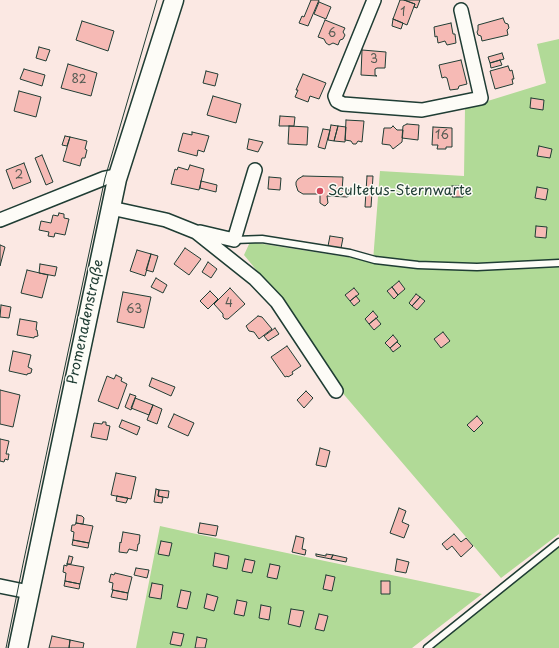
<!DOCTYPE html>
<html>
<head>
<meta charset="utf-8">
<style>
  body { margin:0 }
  canvas { display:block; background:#fbe8e3 }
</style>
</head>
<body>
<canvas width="559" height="648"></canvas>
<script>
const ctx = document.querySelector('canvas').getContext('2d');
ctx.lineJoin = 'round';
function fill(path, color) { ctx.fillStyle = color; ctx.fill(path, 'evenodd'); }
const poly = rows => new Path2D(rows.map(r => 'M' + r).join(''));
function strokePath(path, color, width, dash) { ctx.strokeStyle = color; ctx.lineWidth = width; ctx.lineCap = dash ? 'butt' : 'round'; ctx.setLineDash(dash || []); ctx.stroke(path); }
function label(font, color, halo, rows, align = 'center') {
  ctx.font = font + ' "Playpen Sans",sans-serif'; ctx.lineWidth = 3; ctx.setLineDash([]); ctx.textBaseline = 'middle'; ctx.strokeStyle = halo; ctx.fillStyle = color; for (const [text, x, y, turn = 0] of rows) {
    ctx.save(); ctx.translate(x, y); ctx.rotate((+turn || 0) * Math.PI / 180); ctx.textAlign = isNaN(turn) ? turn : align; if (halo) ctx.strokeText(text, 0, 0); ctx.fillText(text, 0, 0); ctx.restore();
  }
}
fill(poly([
  [559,39,559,534,501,578,340,390,272,289,244,255,250,242,373,261,380,171,464,176,465,108,546,83,537,44],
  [160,526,187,532,482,594,412,648,136,648],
  [559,547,559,648,433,648,519,578]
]), '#b1da97');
const building = poly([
  [311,0,319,0,308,26,299,23,302,16,304,17,311,0],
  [400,0,404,0,415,4,407,25,393,19,400,0],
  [404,0,420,0,417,8,414,7,415,4,404,0],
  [319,2,331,7,326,19,314,14,319,2],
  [503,18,505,23,508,24,509,28,507,30,508,35,482,41,481,36,478,35,477,32,478,30,478,25,503,18],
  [393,19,403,23,401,29,392,26,393,19],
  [325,20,345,28,343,32,345,35,343,39,340,40,338,45,333,43,329,45,326,43,324,39,318,37,325,20],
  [82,21,114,31,108,51,76,40,82,21],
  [451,23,453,34,455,34,456,43,447,45,445,41,438,43,437,36,435,37,434,27,451,23],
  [39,47,50,50,46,61,36,58,39,47],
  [362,50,386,52,385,68,377,68,375,69,375,75,377,76,361,75,362,50],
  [502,53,504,59,490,63,488,57,502,53],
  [461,60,467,84,459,86,458,89,450,90,447,78,445,77,442,78,439,65,461,60],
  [500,60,502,65,491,68,490,63,500,60],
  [68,64,97,73,91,96,61,88,68,64],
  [508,66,510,71,512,70,514,79,512,79,513,84,495,89,490,71,508,66],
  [24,69,45,75,42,86,20,79,24,69],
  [206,71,218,74,215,86,203,83,206,71],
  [303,74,326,83,319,99,310,96,308,102,295,97,298,90,296,90,303,74],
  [19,91,41,97,36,117,14,111,19,91],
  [213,96,241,104,236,123,207,115,213,96],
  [531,98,544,100,543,110,530,108,531,98],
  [280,116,295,117,294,126,279,126,280,116],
  [346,120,364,121,362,142,358,141,356,144,353,144,351,141,345,140,346,120],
  [407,124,419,125,418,140,402,138,403,126,407,124],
  [331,125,338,126,334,141,328,140,331,125],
  [289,126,308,127,307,145,288,144,289,126],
  [338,126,346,127,345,142,334,141,338,126],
  [393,126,397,130,403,130,402,142,393,149,390,145,382,144,384,128,391,128,393,126],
  [433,127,452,128,452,147,446,147,446,149,437,149,438,145,432,145,433,127],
  [323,129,330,130,325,149,318,147,323,129],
  [192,132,209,136,204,152,198,150,197,156,178,151,183,133,192,135,192,132],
  [65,136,70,137,67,146,62,145,65,136],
  [70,137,87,141,85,149,87,150,85,158,82,158,80,166,63,161,70,137],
  [249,139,263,142,258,152,247,149,249,139],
  [539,146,552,149,550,158,537,156,539,146],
  [42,155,53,182,46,185,35,158,42,155],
  [24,163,31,182,13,189,6,170,24,163],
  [190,165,204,169,199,190,171,184,175,169,177,170,178,167,188,170,190,165],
  [303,176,343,177,342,191,346,189,349,190,350,195,347,197,327,196,328,203,325,206,323,205,320,203,320,194,303,194,298,191,296,185,296,182,298,179,303,176],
  [367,176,373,176,371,207,365,207,367,176],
  [269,177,281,178,280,190,268,189,269,177],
  [201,181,217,185,216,192,200,188,201,181],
  [452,186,463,186,463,197,452,197,452,186],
  [537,187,548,189,546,200,535,198,537,187],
  [59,213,64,214,64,218,69,219,65,235,55,233,54,237,48,236,49,232,39,230,41,221,51,223,53,215,58,216,59,213],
  [536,226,547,227,546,238,535,237,536,226],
  [330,236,343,238,341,248,328,246,330,236],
  [0,245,5,247,0,266,0,245],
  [185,248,201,259,189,275,174,264,185,248],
  [137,250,151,254,145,276,130,271,137,250],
  [151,254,158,256,153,272,146,270,151,254],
  [208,262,217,269,211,278,202,272,208,262],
  [40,264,57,267,55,276,39,273,40,264],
  [27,270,48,275,42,298,21,293,27,270],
  [156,278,167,285,163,293,151,287,156,278],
  [399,281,405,289,398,295,392,287,399,281],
  [392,287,398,295,394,299,387,291,392,287],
  [230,288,245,304,228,319,225,319,223,317,223,314,214,304,230,288],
  [354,288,359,294,350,301,345,295,354,288],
  [210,291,218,299,208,309,200,301,210,291],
  [123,292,151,297,144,328,117,322,123,292],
  [416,294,420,297,412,306,409,303,416,294],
  [356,296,360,301,354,306,350,301,356,296],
  [420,297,425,301,417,310,412,306,420,297],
  [1,305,11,307,9,318,0,317,1,305],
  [373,311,378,317,369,324,365,319,373,311],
  [258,316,262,317,272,329,259,339,254,332,249,331,246,326,258,316],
  [376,318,381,324,374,330,369,324,376,318],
  [20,319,37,322,36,330,37,330,38,336,34,337,34,338,17,335,20,319],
  [275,328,279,334,268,341,264,336,275,328],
  [443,332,450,341,441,348,434,339,443,332],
  [393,335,398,341,390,348,385,343,393,335],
  [397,342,401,346,393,352,390,348,397,342],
  [287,346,301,366,292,372,293,374,288,377,287,376,285,377,271,357,287,346],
  [13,351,31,355,28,367,32,369,31,373,27,374,27,375,9,371,13,351],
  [116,375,122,378,121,381,127,384,118,409,98,401,107,376,114,379,116,375],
  [152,378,175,387,171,396,149,386,152,378],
  [0,390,20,395,13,427,0,424,0,390],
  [306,391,313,398,304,408,297,400,306,391],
  [130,394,136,396,131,410,125,407,130,394],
  [135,398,153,405,149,415,131,408,135,398],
  [153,405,162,409,157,424,147,420,153,405],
  [174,414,194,423,188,436,168,427,174,414],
  [477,416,483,423,474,432,467,425,477,416],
  [122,420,140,427,137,435,119,427,122,420],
  [103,422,106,422,106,425,110,426,107,440,91,437,94,423,102,424,103,422],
  [0,439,9,441,6,454,9,454,8,460,5,459,4,462,0,461,0,439],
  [320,448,330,451,326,467,316,465,320,448],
  [116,473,136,477,131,499,111,495,116,473],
  [156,489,159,490,158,496,163,497,162,503,154,502,156,489],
  [159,490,169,491,168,498,158,496,159,490],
  [117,496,128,498,126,503,116,501,117,496],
  [399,508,406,511,402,522,409,525,404,538,390,533,399,508],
  [77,515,82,516,84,518,83,524,76,523,77,515],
  [76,523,93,526,89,543,73,540,74,532,71,531,72,525,75,525,76,523],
  [200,523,218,526,216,536,198,533,200,523],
  [123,532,140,535,139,544,138,544,137,551,129,549,127,553,119,552,120,542,121,543,123,532],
  [454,534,461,542,466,538,473,546,461,557,452,546,447,550,442,544,454,534],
  [296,536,304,538,302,549,306,550,305,555,292,552,296,536],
  [73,540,89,543,88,548,72,545,73,540],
  [161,541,172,543,169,556,158,554,161,541],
  [215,553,229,556,227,569,213,566,215,553],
  [316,554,326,556,326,554,333,555,331,559,316,556,316,554],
  [333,555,347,558,346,562,331,559,333,555],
  [69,556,73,557,71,564,67,564,69,556],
  [245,559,255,561,252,573,242,571,245,559],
  [397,559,409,562,406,573,395,571,397,559],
  [67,564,84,567,80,584,65,581,66,573,63,572,64,565,67,566,67,564],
  [270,564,280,566,277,579,267,577,270,564],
  [136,568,149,570,147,578,134,575,136,568],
  [115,573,132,577,128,593,112,590,113,583,109,582,111,574,114,575,115,573],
  [326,575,335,577,332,591,323,589,326,575],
  [65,581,80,584,79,589,64,586,65,581],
  [381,581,390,581,390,594,381,594,381,581],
  [152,583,163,585,161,599,149,597,152,583],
  [113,590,128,593,127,600,111,597,113,590],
  [181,590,191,592,187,609,177,607,181,590],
  [207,594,218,597,214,611,204,608,207,594],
  [237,600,247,602,244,616,234,614,237,600],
  [261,605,271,607,269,620,259,618,261,605],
  [291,609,304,611,300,627,288,624,291,609],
  [319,614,328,616,324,631,315,629,319,614],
  [173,632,184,634,181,646,170,644,173,632],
  [52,636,70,640,69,648,49,648,52,636],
  [197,637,207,639,205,648,195,648,197,637],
  [70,640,84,643,83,648,69,648,70,640]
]);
fill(building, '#f6bab5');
strokePath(building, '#1f3d34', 1);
const lane = poly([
  [234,240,262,239,350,253,375,260,418,265,477,267,559,263],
  [427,648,559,542]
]);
const street = poly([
  [374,0,335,96,337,101,343,104,422,110,481,98,461,10],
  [111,208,166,220,196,232,255,279,277,302,336,391],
  [0,220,105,178,110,177,117,179],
  [200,232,234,240,255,170],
  [0,586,29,592]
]);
const secondary = poly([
  [18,648,117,179,174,0]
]);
strokePath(lane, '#1f3d34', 9);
strokePath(street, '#1f3d34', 16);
strokePath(secondary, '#1f3d34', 21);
strokePath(lane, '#fdfcf7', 6);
strokePath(street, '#fdfcf7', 13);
strokePath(secondary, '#fdfcf7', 18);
strokePath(poly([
  [6,648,23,564,105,178,157,0]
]), '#1f3d34', 1);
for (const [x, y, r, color] of [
  [320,191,4,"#d1495b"]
]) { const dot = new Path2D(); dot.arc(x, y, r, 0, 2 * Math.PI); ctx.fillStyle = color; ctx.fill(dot); strokePath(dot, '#fdfcf7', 1.5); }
label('12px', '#555c54', null, [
  ["1",403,13],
  ["6",332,34],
  ["3",374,60],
  ["82",79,80],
  ["16",442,136],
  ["2",19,176],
  ["4",229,304],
  ["63",134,310]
]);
label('14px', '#1f3d34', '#fdfcf7', [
  ["Scultetus-Sternwarte",328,191]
], 'left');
label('14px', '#1f3d34', '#fdfcf7', [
  ["Promenadenstraße",86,322,-78]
]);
</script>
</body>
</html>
